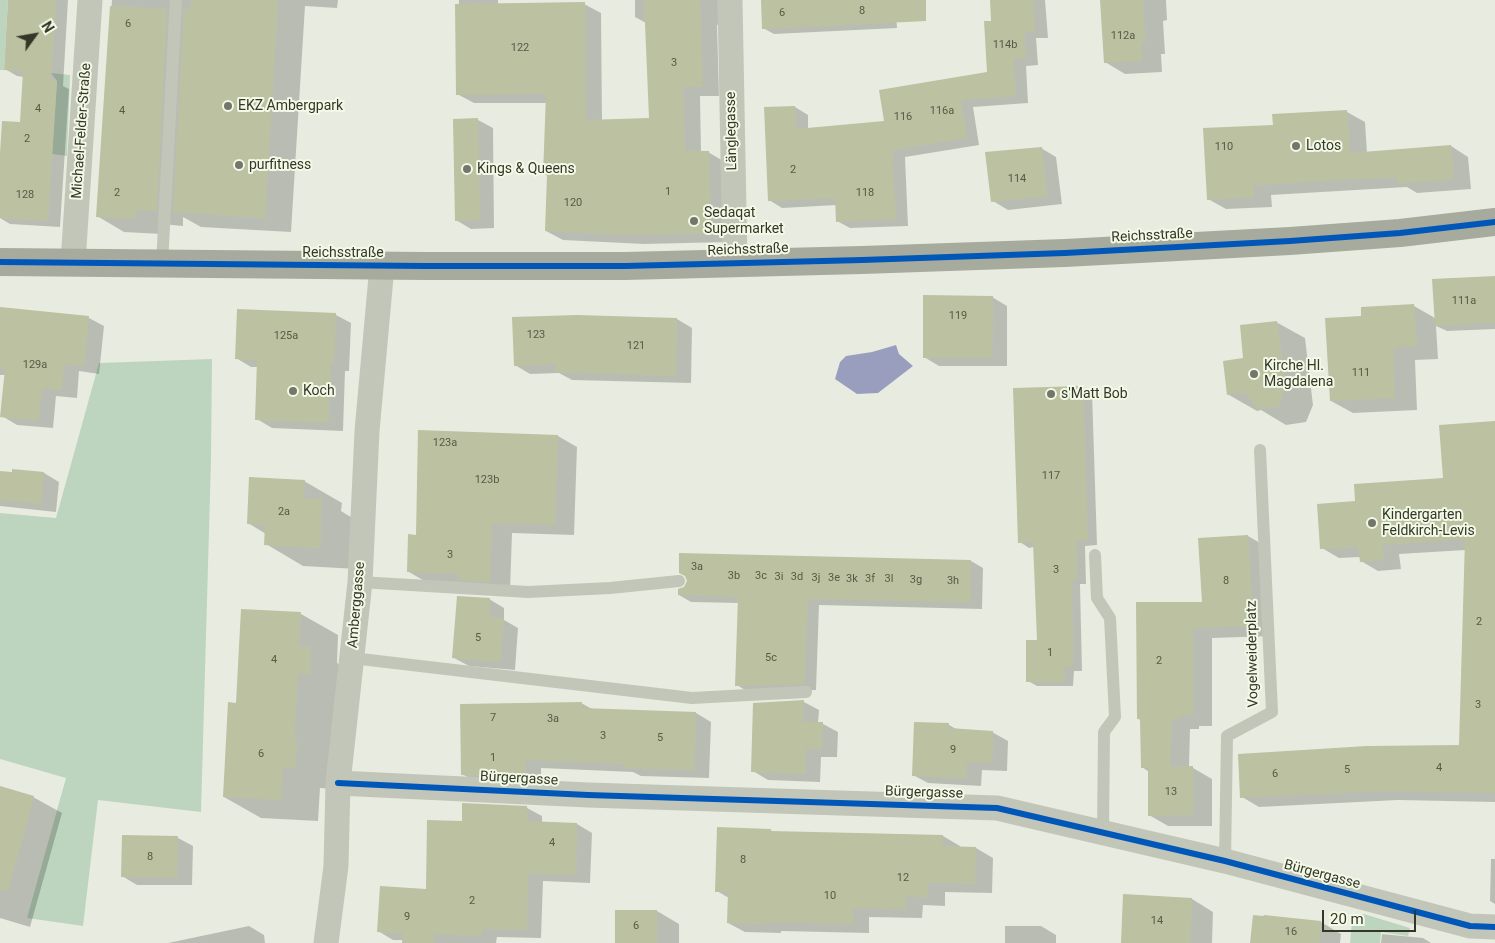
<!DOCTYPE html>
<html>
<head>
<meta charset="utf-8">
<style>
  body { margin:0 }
  #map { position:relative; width:1495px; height:943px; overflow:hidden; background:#e8ece0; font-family:Roboto,sans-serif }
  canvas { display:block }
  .north { position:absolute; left:10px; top:10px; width:50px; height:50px; -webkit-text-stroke:4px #f2fae7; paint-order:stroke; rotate:58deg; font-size:14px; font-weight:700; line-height:20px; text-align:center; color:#343727 }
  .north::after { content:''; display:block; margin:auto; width:18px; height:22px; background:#343727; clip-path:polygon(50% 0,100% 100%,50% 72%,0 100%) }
  .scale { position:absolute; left:1322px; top:910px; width:94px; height:22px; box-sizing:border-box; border:2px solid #343727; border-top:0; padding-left:6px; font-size:15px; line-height:18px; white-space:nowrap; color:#343727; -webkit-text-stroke:4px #f2fae7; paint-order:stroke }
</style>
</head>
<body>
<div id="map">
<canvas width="1495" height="943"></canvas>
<div class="north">N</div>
<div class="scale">20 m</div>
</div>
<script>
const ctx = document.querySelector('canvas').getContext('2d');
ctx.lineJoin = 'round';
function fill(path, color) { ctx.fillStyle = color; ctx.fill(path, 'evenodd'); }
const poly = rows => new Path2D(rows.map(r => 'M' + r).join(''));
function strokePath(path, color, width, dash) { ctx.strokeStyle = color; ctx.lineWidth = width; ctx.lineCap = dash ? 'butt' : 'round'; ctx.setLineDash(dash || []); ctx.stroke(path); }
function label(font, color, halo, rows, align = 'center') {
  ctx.font = font + ' Roboto,sans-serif'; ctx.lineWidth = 4; ctx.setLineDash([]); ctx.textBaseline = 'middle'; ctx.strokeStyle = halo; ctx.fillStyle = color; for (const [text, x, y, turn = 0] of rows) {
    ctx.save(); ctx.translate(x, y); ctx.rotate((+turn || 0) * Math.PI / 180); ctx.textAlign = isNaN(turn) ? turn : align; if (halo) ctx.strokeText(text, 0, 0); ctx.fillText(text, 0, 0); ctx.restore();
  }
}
fill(poly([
  [0,0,8,0,4,70,0,70],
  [51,73,70,75,67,156,52,154,57,81],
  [212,359,211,460,201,812,98,800,83,926,27,918,66,778,0,759,0,513,56,518,99,363],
  [1364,914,1410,928,1408,936,1381,932,1380,943,1350,943,1352,922,1358,916]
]), '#bdd5be');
fill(poly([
  [896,345,899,354,913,366,878,393,857,394,835,379,840,362,846,356,872,352]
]), '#9a9ebe');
fill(poly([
  [9,0,68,0,63,86,69,89,60,227,10,224,0,218,0,174,21,123,24,77,17,76,5,69],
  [112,0,338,0,337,8,305,6,291,232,201,227,183,217,183,226,162,224,161,234,124,232,97,216],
  [459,0,498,0,498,5,584,4,601,13,602,121,650,120,646,23,635,17,635,0,724,0,725,24,717,25,719,96,700,96,701,152,708,152,725,162,728,242,644,244,563,240,546,231,548,176,544,174,547,103,474,103,457,94],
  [762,0,895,0,897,28,774,34,763,28],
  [991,0,1045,0,1048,38,1036,38,1038,65,1026,66,1028,103,973,107,979,145,905,157,908,226,850,228,837,221,837,205,782,208,769,200,795,107,808,115,808,129,886,122,989,73,993,22],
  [1101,0,1166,0,1167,20,1163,21,1165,54,1161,54,1162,72,1125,74,1105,62],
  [1347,112,1365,122,1367,153,1451,146,1468,157,1471,189,1417,193,1407,187,1271,195,1272,207,1226,209,1208,199,1274,126],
  [455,120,478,120,493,128,494,228,471,229,456,220],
  [1041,148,1056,157,1062,204,1008,210,993,201],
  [1495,277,1495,329,1447,331,1436,326,1438,359,1415,360,1417,410,1353,413,1331,401,1362,317,1414,306,1435,318],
  [992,297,1007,306,1007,366,939,366,924,357],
  [0,308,89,318,104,326,99,374,79,371,77,398,56,396,53,428,17,425,2,416,6,375,0,375],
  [336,315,351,323,349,371,345,371,343,431,272,428,257,419,258,367,251,367,236,358],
  [677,319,692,328,691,383,572,380,559,373,530,374,515,365],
  [1276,322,1305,338,1313,405,1306,422,1286,425,1261,410,1257,411,1229,395,1245,359],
  [1082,387,1092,392,1097,545,1085,546,1086,584,1080,584,1082,671,1074,671,1073,686,1037,686,1028,681,1038,641,1034,547,1029,548,1020,542],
  [1495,422,1495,802,1398,800,1259,807,1242,797,1461,746,1466,550,1399,554,1401,569,1378,571,1361,561,1360,557,1339,558,1322,548,1356,503,1444,480],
  [558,436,577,447,574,535,512,533,510,592,428,583,409,572,417,536],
  [0,472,44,473,59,482,56,512,0,506],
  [304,481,342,503,341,511,359,522,357,569,303,566,266,544,266,534,248,523],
  [1248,536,1267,547,1272,636,1212,638,1212,726,1199,726,1199,729,1190,729,1189,768,1193,768,1212,779,1212,826,1168,826,1149,815,1149,772,1142,767,1141,720,1138,719,1203,603],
  [971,561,983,568,982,609,819,605,816,690,748,692,737,685,739,603,691,602,679,595,685,588,688,581],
  [489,599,504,608,504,620,518,628,515,670,469,666,454,658],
  [301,614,338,635,337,663,348,670,333,789,320,788,318,821,261,818,224,797,238,704],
  [804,702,819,710,818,723,823,724,838,732,837,757,821,757,820,782,768,780,753,771],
  [581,703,592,709,696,713,711,722,709,778,641,776,633,772,541,768,541,786,477,782,462,774],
  [949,725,958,730,992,732,1008,741,1007,771,982,770,981,786,928,783,913,775],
  [0,788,33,797,62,813,30,927,0,918],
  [527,808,542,816,542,823,577,824,592,833,590,883,543,881,541,938,497,937,496,943,403,943,404,940,393,940,378,931,427,890,463,822],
  [770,830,774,832,943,836,960,846,960,848,976,848,993,858,992,893,945,892,945,906,923,905,922,918,869,917,869,933,781,931,781,933,745,932,728,923,729,898,717,891],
  [178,838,193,846,192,885,137,885,122,876],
  [1491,859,1495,859,1495,904,1490,901],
  [1192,899,1213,912,1212,943,1122,943],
  [657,911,679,924,679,943,616,943],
  [1321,922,1341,934,1340,943,1251,943],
  [249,926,264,935,265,943,168,943],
  [1005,926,1041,926,1056,935,1056,943,1005,943],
  [1382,934,1423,938,1431,943,1381,943]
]), '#0003');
fill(poly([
  [8,0,56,0,51,80,57,81,48,221,0,218,0,153,2,121,20,122,23,71,4,70],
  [191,0,278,0,265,218,173,212,184,9,190,10],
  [644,0,700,0,703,87,683,87,685,151,709,151,711,233,627,235,545,231,547,175,543,175,546,94,456,95,455,4,585,2,586,120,649,118],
  [761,0,926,0,926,21,762,29],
  [990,0,1033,0,1035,31,1024,32,1026,58,1013,59,1016,96,961,100,967,138,892,150,896,219,836,222,835,198,768,201,764,107,795,106,796,129,884,121,879,90,987,72,984,21,991,21],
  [1100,0,1143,0,1145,43,1141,43,1142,61,1104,63],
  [110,6,167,9,157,211,136,210,135,219,96,217],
  [1347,110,1350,153,1451,145,1454,179,1398,184,1397,177,1254,185,1254,197,1207,200,1203,128,1273,125,1272,114],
  [478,118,480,220,455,221,453,119],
  [1042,147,1047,196,991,202,985,152],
  [1495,276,1495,323,1435,326,1432,279],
  [923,295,993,296,992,358,923,358],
  [1414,304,1417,346,1393,348,1395,398,1330,401,1325,318,1361,316,1361,307],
  [0,307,89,316,84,366,64,364,62,390,42,388,38,421,0,417,5,369,0,369],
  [237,309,336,313,334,363,331,363,328,423,255,420,257,360,235,359],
  [577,315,677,318,676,376,555,372,555,364,514,366,512,317],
  [1277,321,1286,388,1278,407,1257,409,1246,393,1227,395,1223,361,1243,358,1240,325],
  [1083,386,1088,540,1076,541,1077,579,1072,580,1073,666,1065,666,1064,682,1026,682,1026,640,1037,640,1033,542,1018,543,1013,388],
  [1495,421,1495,793,1380,791,1240,798,1238,754,1367,746,1459,745,1465,539,1382,545,1384,560,1360,562,1358,547,1320,549,1317,504,1355,501,1354,484,1443,478,1439,425],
  [418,430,558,435,555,525,492,523,490,582,458,580,459,574,407,572,408,534,416,535],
  [12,469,44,472,41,504,0,500,0,471,12,472],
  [249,477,305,480,304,498,322,499,320,548,264,545,265,525,247,524],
  [1248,535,1254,626,1193,628,1193,715,1181,716,1181,719,1172,719,1170,767,1193,766,1193,815,1148,816,1148,768,1141,768,1140,719,1137,719,1136,602,1202,602,1198,538],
  [679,553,971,560,971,602,808,599,804,684,735,686,738,597,678,595,678,589,684,587,687,581,685,576,679,573],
  [457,596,490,598,489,617,504,618,500,662,452,658],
  [241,609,301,612,299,646,311,647,310,674,298,673,294,740,297,740,295,768,283,767,281,800,223,797,228,702,236,703],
  [804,700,803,722,823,722,822,749,806,749,805,774,751,772,753,703],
  [582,702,582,708,696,712,694,770,624,768,624,764,526,760,526,778,461,775,460,704],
  [914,722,949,723,949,728,993,731,992,763,967,762,966,778,912,776],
  [0,786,34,796,8,891,0,890],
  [462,803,527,806,528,821,577,823,576,875,528,873,527,930,482,929,482,936,434,934,434,943,402,943,403,933,377,932,380,886,426,889,427,820,462,821],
  [717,827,771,829,771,831,943,835,943,846,976,847,975,884,928,883,928,897,906,896,906,909,853,908,853,924,764,922,764,924,727,923,728,892,715,892],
  [122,835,178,836,177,878,121,877],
  [1123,894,1192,898,1190,943,1121,943],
  [615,910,657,910,657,943,615,943],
  [1253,915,1263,916,1264,915,1321,921,1319,943,1250,943]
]), '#bcc1a1');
strokePath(poly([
  [162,264,176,0],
  [1095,555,1097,598,1110,618,1115,717,1104,732,1103,833],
  [360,582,528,592,610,588,679,581],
  [352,658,692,698,806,692],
  [1225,861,1227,736,1272,712,1260,450]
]), '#c2c6b9', 12);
strokePath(poly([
  [730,0,735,262],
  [73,263,90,0],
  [338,783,588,795,997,808,1225,861,1470,926,1495,927],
  [326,943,336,866,338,783,360,582,367,431,382,266]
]), '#c2c6b9', 25);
strokePath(poly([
  [0,262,424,266,625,266,862,260,1065,253,1290,241,1400,233,1495,222]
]), '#a7ab9e', 28);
strokePath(poly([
  [0,262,424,266,625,266,862,260,1065,253,1290,241,1400,233,1495,222],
  [338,783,588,795,997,808,1225,861,1470,926,1495,927]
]), '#0057b8', 6);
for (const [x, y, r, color] of [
  [228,106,5,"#737668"],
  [1296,146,5,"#737668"],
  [239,165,5,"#737668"],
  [467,169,5,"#737668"],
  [694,221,5,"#737668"],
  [1254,374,5,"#737668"],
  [293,391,5,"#737668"],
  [1051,394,5,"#737668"],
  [1372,523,5,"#737668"]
]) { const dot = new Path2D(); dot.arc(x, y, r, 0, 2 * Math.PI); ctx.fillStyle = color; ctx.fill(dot); strokePath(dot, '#f2fae7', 2); }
label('11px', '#565a46', null, [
  ["8",862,11],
  ["6",782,13],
  ["6",128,24],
  ["112a",1123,36],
  ["114b",1005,45],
  ["122",520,48],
  ["3",674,63],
  ["4",38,109],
  ["4",122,111],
  ["116a",942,111],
  ["116",903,117],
  ["2",27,139],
  ["110",1224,147],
  ["2",793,170],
  ["114",1017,179],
  ["1",668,192],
  ["2",117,193],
  ["118",865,193],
  ["128",25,195],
  ["120",573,203],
  ["111a",1464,301],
  ["119",958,316],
  ["123",536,335],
  ["125a",286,336],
  ["121",636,346],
  ["129a",35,365],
  ["111",1361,373],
  ["123a",445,443],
  ["117",1051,476],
  ["123b",487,480],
  ["2a",284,512],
  ["3",450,555],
  ["3a",697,567],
  ["3",1056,570],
  ["3b",734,576],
  ["3c",761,576],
  ["3i",779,577],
  ["3d",797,577],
  ["3j",816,578],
  ["3e",834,578],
  ["3k",852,579],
  ["3f",870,579],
  ["3l",889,579],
  ["3g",916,580],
  ["3h",953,581],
  ["8",1226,581],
  ["2",1479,622],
  ["5",478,638],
  ["1",1050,653],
  ["5c",771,658],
  ["4",274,660],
  ["2",1159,661],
  ["3",1478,705],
  ["7",493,718],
  ["3a",553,719],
  ["3",603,736],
  ["5",660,738],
  ["9",953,750],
  ["6",261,754],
  ["1",493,758],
  ["4",1439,768],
  ["5",1347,770],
  ["6",1275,774],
  ["13",1171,792],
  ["4",552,843],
  ["8",150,857],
  ["8",743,860],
  ["12",903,878],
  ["10",830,896],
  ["2",472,901],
  ["9",407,917],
  ["14",1157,921],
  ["6",636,926],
  ["16",1291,932]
]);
label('14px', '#343727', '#f2fae7', [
  ["EKZ Ambergpark",238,106],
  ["Lotos",1306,146],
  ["purfitness",249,165],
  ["Kings & Queens",477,169],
  ["Sedaqat",704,213],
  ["Supermarket",704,229],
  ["Kirche Hl.",1264,366],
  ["Magdalena",1264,382],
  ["Koch",303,391],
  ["s'Matt Bob",1061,394],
  ["Kindergarten",1382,515],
  ["Feldkirch-Levis",1382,531]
], 'left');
label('14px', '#343727', '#f2fae7', [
  ["Michael-Felder-Straße",82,131,-86],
  ["Länglegasse",732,131,-91],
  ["Reichsstraße",1152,236,-3],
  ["Reichsstraße",748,250,-2],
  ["Reichsstraße",343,253],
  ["Amberggasse",357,605,-85],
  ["Vogelweiderplatz",1253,654,-91],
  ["Bürgergasse",519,779,3],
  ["Bürgergasse",924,793,2],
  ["Bürgergasse",1322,875,15]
]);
</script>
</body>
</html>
